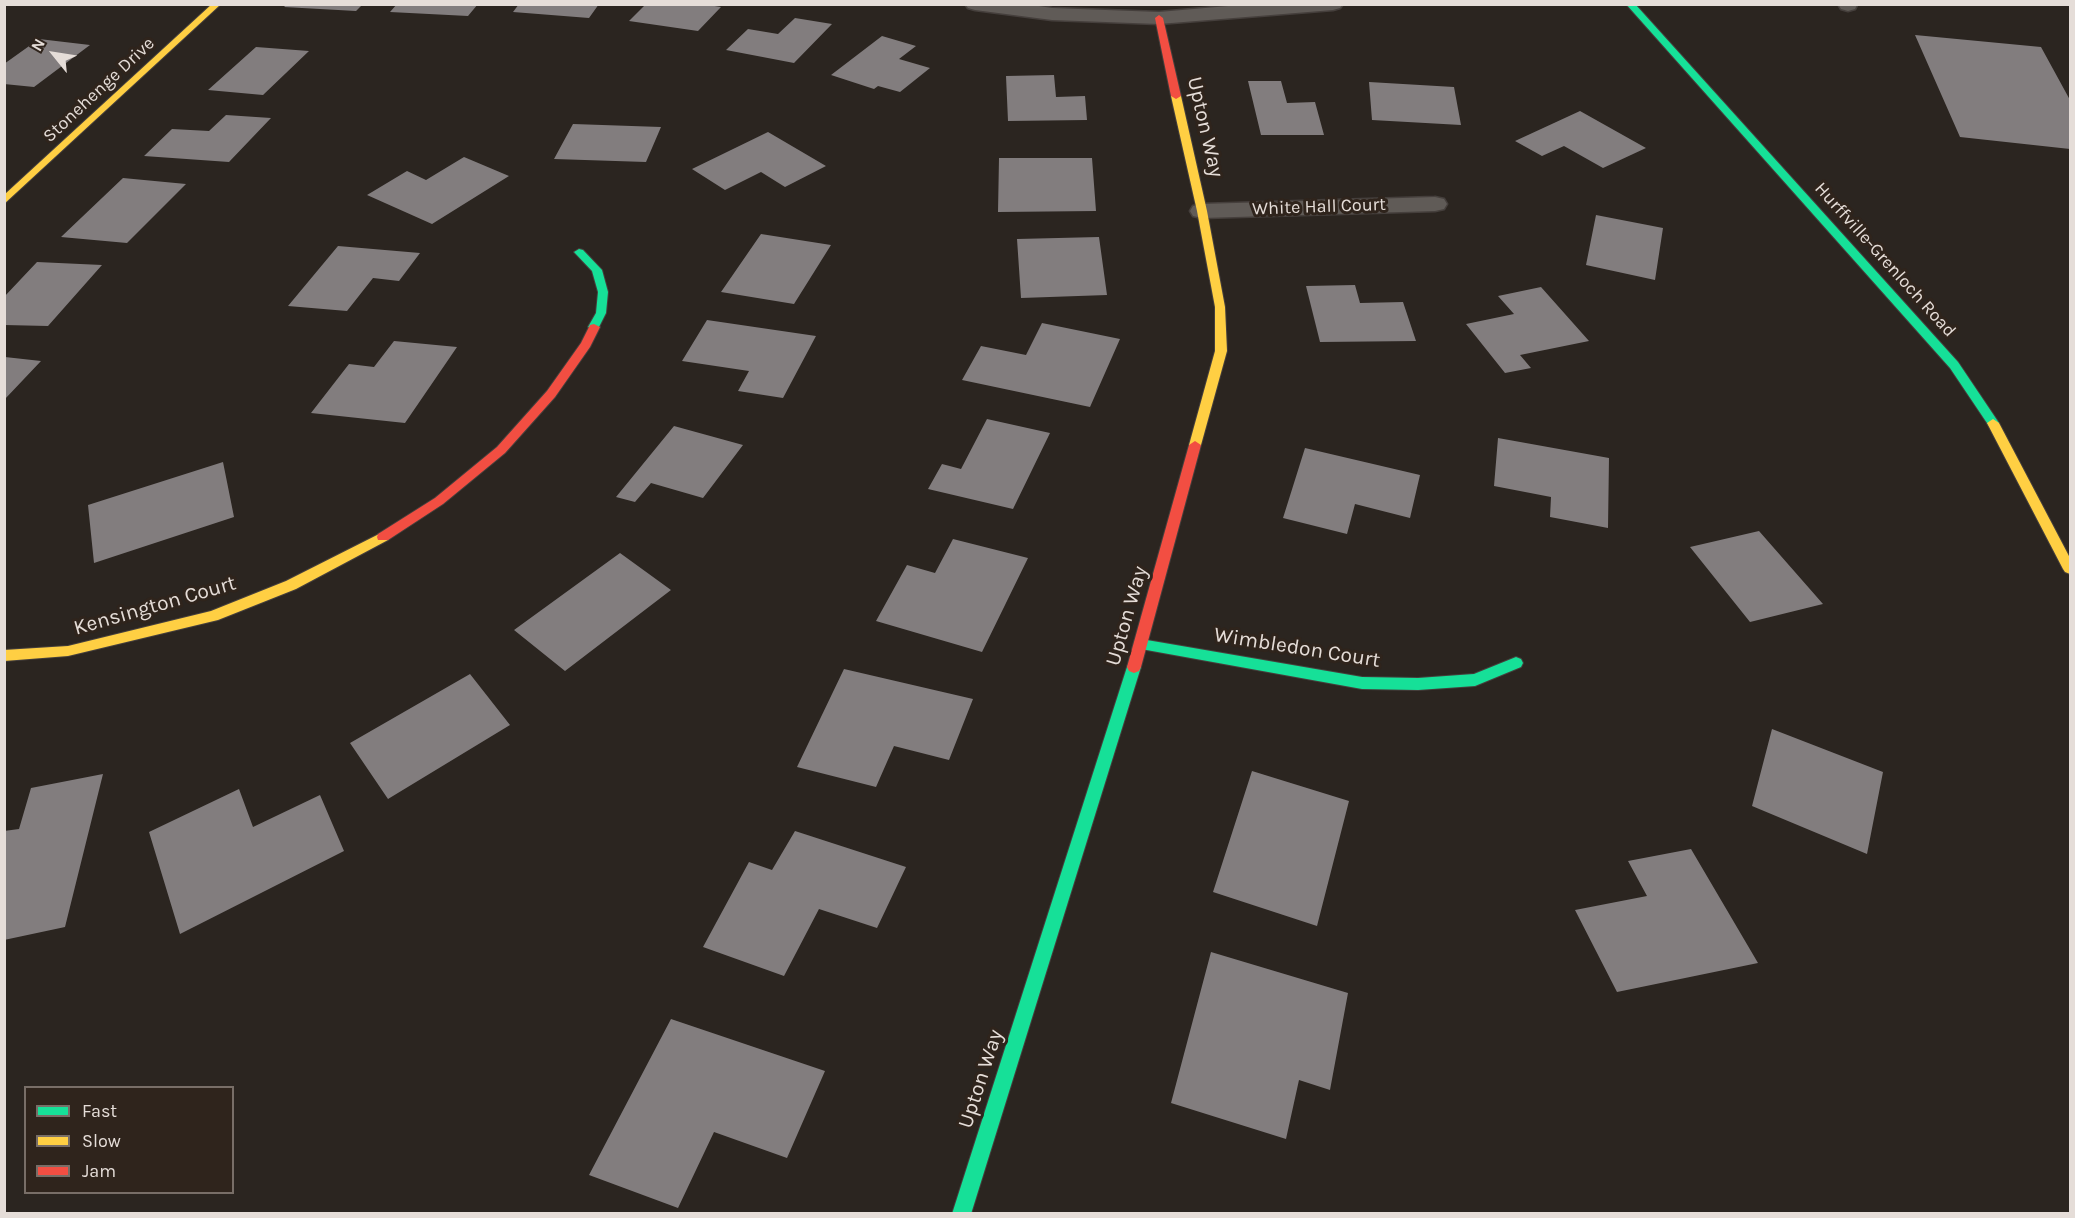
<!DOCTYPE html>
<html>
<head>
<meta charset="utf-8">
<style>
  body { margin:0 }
  #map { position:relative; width:2075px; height:1218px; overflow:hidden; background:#2b2520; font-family:Karla,sans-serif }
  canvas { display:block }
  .frame { position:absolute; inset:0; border:6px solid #e5ddd8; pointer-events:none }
  .legend { position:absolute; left:24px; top:1086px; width:210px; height:108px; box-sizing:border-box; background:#2f241c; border:2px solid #786e67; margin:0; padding:8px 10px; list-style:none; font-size:18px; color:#e5ddd8 }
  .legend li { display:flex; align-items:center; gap:12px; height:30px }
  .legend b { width:30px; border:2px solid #786e67 }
  .north { position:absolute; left:24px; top:24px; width:60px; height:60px; -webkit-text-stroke:4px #2f241c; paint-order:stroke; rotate:300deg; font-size:16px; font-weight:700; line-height:24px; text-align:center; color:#e5ddd8 }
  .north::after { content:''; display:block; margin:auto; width:21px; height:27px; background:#e5ddd8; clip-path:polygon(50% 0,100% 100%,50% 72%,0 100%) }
</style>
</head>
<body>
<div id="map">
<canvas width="2075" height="1218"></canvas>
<div class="frame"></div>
<ul class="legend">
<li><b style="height:8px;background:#16e098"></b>Fast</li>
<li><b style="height:8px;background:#ffcf43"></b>Slow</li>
<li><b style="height:8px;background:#f24e42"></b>Jam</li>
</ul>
<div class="north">N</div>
</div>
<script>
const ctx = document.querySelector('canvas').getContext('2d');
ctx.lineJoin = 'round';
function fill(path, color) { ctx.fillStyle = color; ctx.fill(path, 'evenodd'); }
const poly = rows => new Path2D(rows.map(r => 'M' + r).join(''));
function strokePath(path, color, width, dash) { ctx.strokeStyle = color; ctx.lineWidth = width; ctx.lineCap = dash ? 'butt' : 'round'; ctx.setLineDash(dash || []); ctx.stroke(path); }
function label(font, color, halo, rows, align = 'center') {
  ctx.font = font + ' Karla,sans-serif'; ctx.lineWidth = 6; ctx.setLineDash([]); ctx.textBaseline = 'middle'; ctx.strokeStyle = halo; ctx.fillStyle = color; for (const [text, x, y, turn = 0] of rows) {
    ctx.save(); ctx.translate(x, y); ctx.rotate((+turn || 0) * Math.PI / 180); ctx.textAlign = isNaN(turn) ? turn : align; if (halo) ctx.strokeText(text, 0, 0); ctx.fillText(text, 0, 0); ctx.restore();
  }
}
fill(poly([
  [287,4,363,4,356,11,284,7],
  [397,4,478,4,468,16,390,12],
  [519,4,599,4,589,18,513,12],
  [646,4,702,4,721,7,698,31,629,21],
  [795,18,832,24,794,63,726,50,748,29,778,34],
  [1915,35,2041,47,2070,100,2070,149,1960,137],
  [882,36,916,46,899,59,930,68,900,92,878,86,874,89,831,75],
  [39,39,90,45,34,87,4,84,4,64],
  [256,47,309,51,263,95,208,90],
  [1054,75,1056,97,1085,96,1087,120,1008,121,1006,76],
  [1248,81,1281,81,1287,103,1315,102,1324,135,1261,135],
  [1369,82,1454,87,1461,125,1372,120],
  [1580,111,1646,148,1603,168,1564,146,1542,156,1515,141],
  [226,115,271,118,229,162,144,156,172,129,209,131],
  [573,124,661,127,646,162,554,159],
  [768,132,826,166,785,187,761,172,725,190,692,169],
  [464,157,509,176,432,224,367,195,407,171,426,180],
  [999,158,1092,158,1096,211,998,212],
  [123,178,186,184,127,243,61,237],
  [1596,215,1663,228,1655,280,1586,265],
  [761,234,831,245,794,304,721,292],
  [1099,237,1107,295,1021,298,1017,239],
  [338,246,420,253,399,281,373,278,347,311,288,306],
  [37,262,102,265,48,326,4,325,4,297],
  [1355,285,1360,303,1403,302,1416,341,1320,342,1306,286],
  [1541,287,1589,341,1520,355,1531,368,1505,373,1466,324,1514,314,1498,296],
  [707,320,816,336,783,398,738,391,749,371,682,361],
  [1042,323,1120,339,1090,407,962,380,981,346,1026,355],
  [394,341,457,347,405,423,311,413,349,364,374,367],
  [5,357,41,361,5,399],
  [987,419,1050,433,1013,509,928,489,942,464,961,469],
  [674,426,743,445,703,498,651,483,635,502,616,497],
  [1498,438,1609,458,1608,528,1550,517,1551,497,1494,486],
  [1305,448,1420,475,1410,518,1355,504,1347,534,1283,518],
  [223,462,234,517,94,563,88,505],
  [1759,531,1823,604,1750,622,1690,547],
  [953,539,1028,558,982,652,876,621,907,565,935,573],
  [620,553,671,590,565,671,514,630],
  [844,669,973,699,949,760,894,746,876,787,797,767],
  [470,674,510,725,388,799,350,743],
  [1772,729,1883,772,1867,854,1752,806],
  [1252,771,1349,801,1317,926,1213,892],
  [103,774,65,927,4,940,4,831,19,829,31,788],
  [239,789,253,827,320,795,344,851,180,934,149,832],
  [795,831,906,867,877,928,819,909,784,976,703,947,749,862,772,870],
  [1691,849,1758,963,1617,992,1575,910,1647,896,1628,861],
  [1211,952,1348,993,1330,1090,1299,1080,1286,1139,1171,1103],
  [671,1019,825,1071,787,1158,714,1132,678,1208,589,1175]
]), '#827d7e');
const lane = poly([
  [1838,4,1857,4,1857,5,1855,9,1848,11,1841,9,1838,4]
]);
const street = poly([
  [965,4,1026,4,1052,8,1159,12,1251,4,1343,4,1340,8,1333,10,1159,24,1052,20,975,10,968,8,965,4],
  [1435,197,1444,199,1447,204,1444,209,1435,211,1202,218,1193,216,1190,211,1193,206,1202,204,1435,197]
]);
const fast = poly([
  [1626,4,1635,4,1958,362,1997,420,1999,423,1997,426,1989,426,1950,368,1626,4],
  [579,249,583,250,602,270,608,292,606,313,598,329,594,330,588,327,596,313,598,292,592,271,574,252,579,249],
  [1141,639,1362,677,1418,678,1474,674,1516,657,1521,659,1523,663,1521,667,1475,686,1418,690,1362,689,1141,649,1136,648,1134,644,1136,640,1141,639],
  [1134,661,1139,663,1141,667,971,1214,952,1214,1127,667,1129,663,1134,661]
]);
const slow = poly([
  [212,4,221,4,4,204,4,195,212,4],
  [1176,93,1181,96,1207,211,1225,307,1227,351,1201,445,1195,449,1189,445,1215,351,1215,307,1197,211,1171,96,1176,93],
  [1993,419,1999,423,2070,558,2070,574,2065,572,2063,569,1987,423,1993,419],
  [383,532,389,537,388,540,296,589,218,620,68,656,4,661,4,650,68,646,211,611,286,581,383,532]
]);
const jam = poly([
  [1159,15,1163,18,1181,96,1176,99,1171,96,1155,18,1159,15],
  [594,324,600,327,590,347,555,397,505,453,443,504,388,540,378,540,377,537,378,534,435,498,497,447,547,391,581,343,590,325,594,324],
  [1195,441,1201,445,1141,667,1139,671,1134,673,1129,671,1127,667,1189,445,1195,441]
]);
strokePath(lane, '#453f3c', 3);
strokePath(street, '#453f3c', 3);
strokePath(fast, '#453f3c', 2);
strokePath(slow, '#453f3c', 2);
strokePath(jam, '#453f3c', 2);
fill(lane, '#605b57');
fill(street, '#605b57');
fill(fast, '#16e098');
fill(slow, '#ffcf43');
fill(jam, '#f24e42');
label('18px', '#e5ddd8', '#2f241c', [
  ["Stonehenge Drive",99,90,-43],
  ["White Hall Court",1319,207,-2],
  ["Hurffville-Grenloch Road",1885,260,48]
]);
label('21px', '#e5ddd8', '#2f241c', [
  ["Upton Way",1205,127,77],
  ["Kensington Court",155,606,-16],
  ["Upton Way",1127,616,-74],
  ["Wimbledon Court",1297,648,9],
  ["Upton Way",981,1079,-72]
]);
</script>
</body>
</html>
